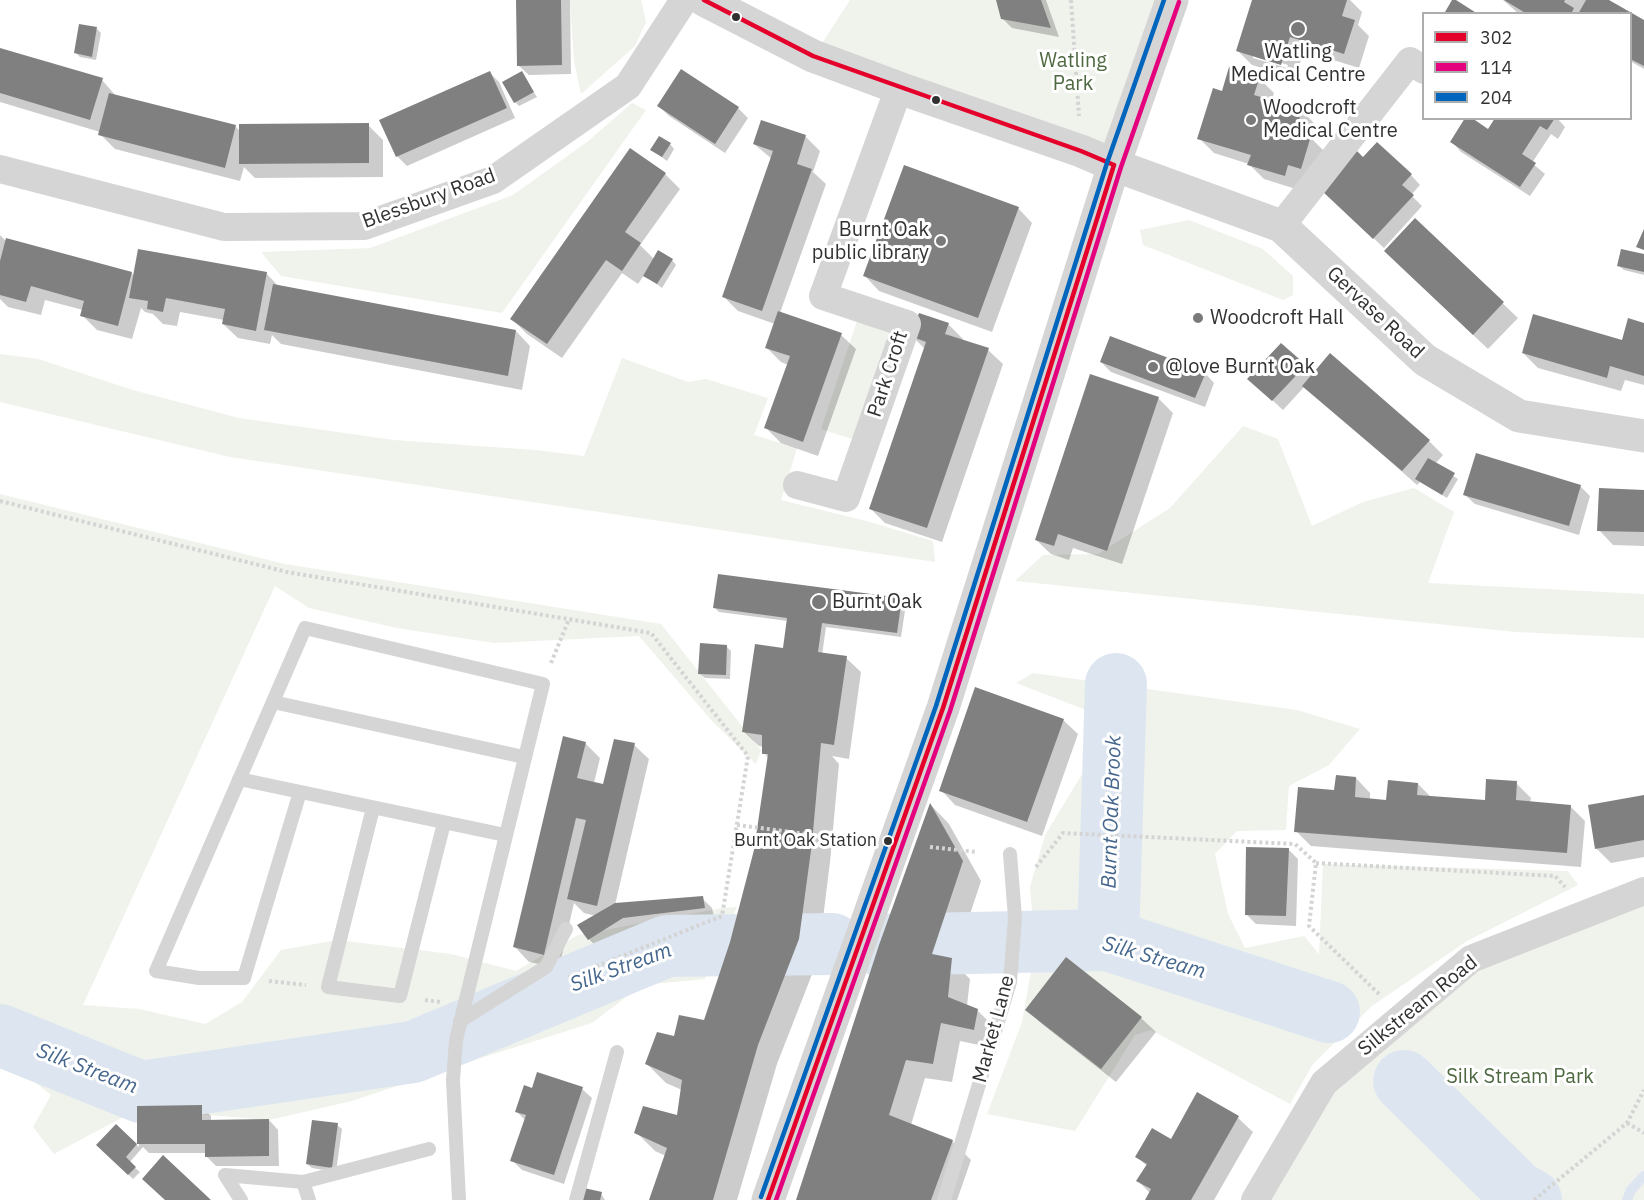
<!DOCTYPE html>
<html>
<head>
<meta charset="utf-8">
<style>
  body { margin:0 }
  #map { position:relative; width:1644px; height:1200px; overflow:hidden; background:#fff; font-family:"IBM Plex Sans",sans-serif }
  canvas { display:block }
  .legend { position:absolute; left:1422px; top:12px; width:210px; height:108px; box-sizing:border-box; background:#fff; border:2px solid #adadad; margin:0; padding:8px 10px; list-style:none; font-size:18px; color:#313131 }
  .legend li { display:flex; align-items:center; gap:12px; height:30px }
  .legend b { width:30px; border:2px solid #adadad }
</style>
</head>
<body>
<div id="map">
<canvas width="1644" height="1200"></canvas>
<ul class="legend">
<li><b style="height:8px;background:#e4002b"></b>302</li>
<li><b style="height:8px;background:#e5007d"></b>114</li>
<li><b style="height:8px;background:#0065bd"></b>204</li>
</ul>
</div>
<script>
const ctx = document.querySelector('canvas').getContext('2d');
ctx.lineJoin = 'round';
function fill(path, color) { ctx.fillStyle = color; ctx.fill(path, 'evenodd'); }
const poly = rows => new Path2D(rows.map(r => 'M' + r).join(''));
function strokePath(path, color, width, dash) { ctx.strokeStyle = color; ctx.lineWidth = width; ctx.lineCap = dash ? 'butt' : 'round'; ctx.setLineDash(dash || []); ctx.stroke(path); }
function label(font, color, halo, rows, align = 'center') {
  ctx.font = font + ' "IBM Plex Sans",sans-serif'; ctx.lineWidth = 6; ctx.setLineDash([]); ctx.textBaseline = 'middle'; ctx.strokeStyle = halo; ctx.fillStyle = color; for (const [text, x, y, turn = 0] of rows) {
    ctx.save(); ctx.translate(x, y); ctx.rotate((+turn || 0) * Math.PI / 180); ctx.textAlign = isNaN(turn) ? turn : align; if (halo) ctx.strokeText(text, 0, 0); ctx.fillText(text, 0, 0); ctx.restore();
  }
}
fill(poly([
  [570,0,641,0,646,22,635,46,581,94,574,61],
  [850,0,1174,0,1117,167,813,57],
  [632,103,646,110,502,313,281,276,261,252,370,248,513,195,587,142],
  [1189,220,1263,249,1293,276,1293,295,1283,300,1143,245,1140,230],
  [857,321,891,332,855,440,821,429],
  [0,354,38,359,133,390,239,418,394,440,535,450,584,456,622,358,688,382,706,379,768,398,754,435,797,448,781,500,870,522,933,541,935,562,230,457,0,402],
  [1243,426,1278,439,1312,526,1363,502,1414,488,1454,512,1428,583,1644,594,1644,638,1516,632,1015,581,1043,555,1098,554,1170,508],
  [0,494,285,564,661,624,761,750,756,764,712,721,639,636,494,643,397,628,309,608,275,586,83,1005,139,1009,205,1024,242,1002,281,950,338,940,451,954,516,971,578,935,722,908,737,907,705,979,642,985,592,1023,484,1057,352,1101,269,1120,208,1115,127,1115,54,1154,33,1127,51,1095,36,1083,0,1065],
  [1033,673,1297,710,1360,729,1329,765,1289,786,1286,830,1237,831,1215,854,1228,914,1245,948,1304,936,1319,954,1323,864,1568,871,1578,885,1467,941,1372,1006,1313,1064,1290,1104,1151,1030,1135,1035,1075,1131,987,1114,1022,1022,1035,949,1030,887,1045,835,1101,743,1089,711,1016,683],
  [1644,892,1644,1200,1258,1200,1323,1081,1467,960]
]), '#eff3ec');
fill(poly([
  [517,0,570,0,571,74,529,75,519,66],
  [997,0,1046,0,1059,37,1012,28,1002,18],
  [1253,0,1350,0,1362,12,1358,25,1369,36,1359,68,1304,51,1295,78,1252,65,1237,50],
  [1253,54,1288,65,1287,68,1253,58],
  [1503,0,1606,0,1629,14,1519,14],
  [1630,14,1644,22,1644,69,1630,61],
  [97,29,101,33,96,60,80,57,75,52],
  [0,49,102,80,116,96,235,126,240,131,368,125,383,140,383,177,255,178,244,167,240,181,115,149,100,134,100,132,0,102],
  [682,71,738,108,748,118,725,153,669,116,659,106],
  [490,73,499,82,515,118,407,166,397,156],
  [521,73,537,97,519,106,515,102],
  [1259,78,1274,93,1271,101,1302,111,1316,125,1312,139,1325,152,1299,190,1264,179,1249,164,1214,153,1199,138,1223,92],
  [1497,118,1557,118,1565,127,1558,139,1551,134,1532,163,1545,174,1530,196,1461,152,1452,142,1489,131],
  [805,136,820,151,813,172,826,184,780,313,841,335,856,349,818,456,781,443,766,428,788,365,781,362,767,348,775,324,738,311,723,296,772,159,754,144],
  [670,144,674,149,667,161,652,150],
  [1363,159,1411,175,1420,185,1411,195,1422,206,1384,248,1333,200],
  [665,174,680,189,640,245,654,259,672,260,676,265,662,288,644,275,638,284,622,273,562,358,527,334,512,319],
  [1018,208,1032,223,992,332,879,291,865,276],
  [1415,220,1518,318,1488,349,1400,266],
  [0,235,7,242,131,273,135,276,266,273,279,287,516,331,530,346,522,390,281,344,272,335,270,344,238,338,223,324,224,320,180,312,177,326,163,324,153,314,145,312,141,308,132,339,97,330,82,315,83,310,45,300,41,315,8,307,0,299],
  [1644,256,1644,275,1624,270,1619,266],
  [948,324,963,339,962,341,988,350,1003,364,942,542,885,523,870,508,925,349,912,336],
  [1644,324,1644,385,1625,380,1621,391,1538,368,1523,353,1623,341],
  [1101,362,1205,373,1214,383,1205,407,1111,372],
  [1305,366,1313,375,1429,441,1443,455,1435,464,1458,479,1447,498,1420,482,1417,485,1305,386,1283,410,1259,388],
  [1158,398,1173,413,1122,564,1073,548,1069,560,1051,554,1036,540],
  [1580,486,1590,496,1579,535,1475,504,1465,495],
  [1644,491,1644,546,1613,545,1599,530],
  [901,600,906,604,901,637,826,627,822,655,846,658,861,672,849,759,832,756,839,764,830,862,818,959,777,1064,737,1200,651,1200,666,1156,655,1151,636,1132,678,1117,682,1090,666,1083,647,1064,676,1038,705,1022,731,942,756,850,769,759,764,753,764,747,759,746,744,732,784,650,788,621,719,612,714,607],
  [726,646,731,651,730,679,705,678,700,674],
  [1063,720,1078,734,1042,836,955,805,941,790],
  [585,743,600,758,594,783,605,786,634,745,649,759,615,905,702,898,712,908,714,917,633,928,598,949,589,939,596,916,584,913,574,903,559,968,529,962,515,947],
  [1356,778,1370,793,1370,800,1387,802,1418,784,1431,797,1486,802,1516,783,1531,798,1530,803,1570,806,1585,821,1581,867,1311,846,1296,831,1336,792],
  [1644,797,1644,857,1611,863,1596,848],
  [931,805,949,824,981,881,954,963,970,979,967,1006,977,1010,996,1029,993,1048,960,1041,952,1082,925,1078,911,1125,952,1141,971,1160,957,1200,798,1200],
  [1288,849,1298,859,1296,926,1256,924,1246,914],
  [1027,1010,1141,1018,1156,1032,1116,1082,1042,1024],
  [582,1089,592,1098,564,1184,522,1170,512,1160,525,1120,516,1111,533,1090],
  [201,1106,211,1116,211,1121,269,1120,278,1130,279,1166,216,1166,206,1156,206,1153,149,1153,143,1147,129,1163,140,1172,133,1179,98,1145,116,1126,139,1147,139,1107],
  [1238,1118,1253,1132,1214,1200,1146,1200,1150,1193,1138,1181,1147,1166,1137,1157,1171,1141],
  [337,1125,342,1129,336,1172,312,1168,307,1164],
  [601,1194,605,1200,582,1200]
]), '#0003');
strokePath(poly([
  [832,944,879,945],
  [1627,1200,1631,1190,1644,1176]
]), '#dde6f0', 10);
strokePath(poly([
  [1108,940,1116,684],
  [879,945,1108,940,1329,1012],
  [0,1035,141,1092,413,1052,667,946,832,944],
  [1404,1081,1517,1192,1531,1200]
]), '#dde6f0', 62);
fill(poly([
  [516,0,561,0,562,65,517,66],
  [996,0,1041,0,1051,28,1001,19],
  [1252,0,1347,0,1342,16,1355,20,1344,54,1290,37,1281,65,1236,51],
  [1452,0,1456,0,1478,14,1447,14,1445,12],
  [1504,0,1565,0,1564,2,1574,8,1571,14,1527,14],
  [1586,0,1609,0,1644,20,1644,66,1630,59,1630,14,1578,14],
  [79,24,97,27,92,57,74,53],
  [0,48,103,78,90,120,0,93],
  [1229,67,1260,76,1254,95,1302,109,1296,131,1311,136,1301,169,1288,165,1285,176,1247,165,1251,155,1197,139,1213,88,1222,91],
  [681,69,739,107,715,144,657,106],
  [490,71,507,108,396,157,379,120],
  [522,71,534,92,514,103,502,82],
  [109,93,236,125,225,168,98,135],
  [1465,118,1472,118,1488,129,1495,118,1555,118,1547,130,1540,126,1522,154,1536,163,1520,187,1450,142],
  [761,120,806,135,797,164,812,169,762,311,722,297,773,151,753,144],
  [369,123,369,163,239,164,239,124],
  [659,136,671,143,662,157,650,150],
  [1377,142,1412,174,1402,185,1414,195,1373,239,1321,190,1357,151,1363,157],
  [630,148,666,173,625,232,641,243,622,271,606,260,547,344,510,319],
  [904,165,1019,207,978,318,863,276],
  [1415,218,1504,302,1473,335,1384,251],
  [1644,229,1644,250,1636,247],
  [6,238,132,272,118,326,80,316,84,301,31,286,26,302,0,295,0,261],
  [138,249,267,272,256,331,222,324,225,309,166,298,163,312,147,309,148,301,129,298],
  [1621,249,1644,254,1644,272,1617,266],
  [658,250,673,259,657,284,643,276],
  [273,284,516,330,508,376,264,330],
  [778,311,842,333,803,442,764,428,790,356,765,348],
  [919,313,949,323,945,334,989,348,927,528,869,509,926,342,910,336],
  [1533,314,1622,340,1628,318,1644,323,1644,376,1610,366,1607,378,1522,353],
  [1110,336,1206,372,1195,398,1100,362],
  [1281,343,1306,365,1272,401,1247,379],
  [1330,353,1430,440,1402,471,1302,386],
  [1090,374,1159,397,1107,551,1058,534,1054,546,1035,540],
  [1476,453,1581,485,1569,526,1463,495],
  [1428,458,1455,473,1442,495,1415,479],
  [1599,488,1644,490,1644,532,1597,531],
  [718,574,902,598,897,633,822,623,818,652,847,656,834,745,821,743,812,843,799,939,758,1045,713,1200,649,1200,667,1148,634,1133,643,1106,677,1115,682,1080,645,1064,657,1032,674,1036,679,1015,704,1020,730,942,754,850,768,754,762,754,762,735,742,732,755,644,783,648,787,618,713,608],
  [700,643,727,645,726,675,698,674],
  [975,687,1064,719,1027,822,939,791],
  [563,736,586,742,577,778,603,784,614,739,635,743,597,906,567,899,586,820,576,818,544,955,513,947],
  [1336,775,1356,777,1355,797,1386,800,1388,780,1418,783,1417,795,1485,800,1486,779,1517,781,1516,800,1571,805,1567,853,1294,832,1298,787,1334,790],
  [1644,795,1644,840,1595,849,1588,805],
  [930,803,963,861,932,954,952,958,948,997,978,1009,974,1030,941,1023,933,1064,906,1060,889,1115,953,1140,931,1200,796,1200,879,945],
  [1246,847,1289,848,1286,916,1245,915],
  [703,896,705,908,623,918,588,940,577,925,615,903],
  [1066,957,1142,1017,1101,1069,1025,1010],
  [537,1072,583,1087,554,1175,510,1161,526,1115,515,1112,524,1085,532,1088],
  [1197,1092,1239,1116,1191,1200,1145,1200,1151,1189,1136,1181,1147,1164,1135,1157,1152,1128,1171,1139],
  [202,1105,202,1120,269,1119,269,1156,205,1157,205,1144,137,1144,137,1106],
  [312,1120,338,1123,332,1168,306,1164],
  [116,1124,137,1144,126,1157,136,1167,128,1175,96,1145],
  [163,1155,211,1200,165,1200,142,1179],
  [584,1188,602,1192,600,1200,581,1200]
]), '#808080');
strokePath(poly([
  [1071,0,1079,116],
  [0,501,287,572,651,633,748,756,722,916,567,978],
  [551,663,569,619],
  [737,825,814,835,859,845],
  [930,847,977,852],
  [1316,863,1555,876,1565,887],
  [1036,867,1063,833,1295,844,1316,863,1309,926,1380,995],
  [269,981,306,985],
  [425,1000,441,1002],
  [1627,1123,1644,1133],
  [1534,1200,1627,1123,1644,1090]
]), '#d4d4d4', 4, [3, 3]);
strokePath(poly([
  [273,702,524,757],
  [239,779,505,835],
  [300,792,244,978,199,978,156,971,305,628,543,684,456,1040,453,1080,459,1200],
  [373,808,328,987,400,996,444,823],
  [460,1021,546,967,566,929],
  [303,1182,429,1149],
  [241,1200,225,1175,303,1182,309,1200],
  [576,1200,617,1052],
  [944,1200,1010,982,1015,918,1010,854]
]), '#d5d5d5', 14);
strokePath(poly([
  [0,169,224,227,364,226,493,180,628,86,684,0],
  [1281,226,1410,61,1424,70],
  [797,485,846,498,907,324,823,296,899,88],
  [1255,1200,1324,1083,1471,959,1644,891]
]), '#d5d5d5', 28);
strokePath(poly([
  [704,0,813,56,899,88,1081,151,1114,165,1281,226,1425,360,1519,416,1644,436],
  [768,1200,943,708,1114,165,1172,0]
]), '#d5d5d5', 33);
strokePath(poly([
  [704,0,813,56,1081,151,1114,165],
  [768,1200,943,708,1114,165]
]), '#e4002b', 4.5);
strokePath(poly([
  [776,1200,950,711,1121,167,1179,2]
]), '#e5007d', 4.5);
strokePath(poly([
  [761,1197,936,706,1107,163,1164,0]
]), '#0065bd', 4.5);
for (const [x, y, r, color] of [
  [736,17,5,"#313131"],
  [1298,29,8,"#797979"],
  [936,100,5,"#313131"],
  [1251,120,6,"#797979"],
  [941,241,6,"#797979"],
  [1198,318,6,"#797979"],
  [1153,367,6,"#797979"],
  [819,602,8,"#797979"],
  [888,841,5,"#313131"]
]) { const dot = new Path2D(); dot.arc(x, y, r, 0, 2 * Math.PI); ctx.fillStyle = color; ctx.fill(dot); strokePath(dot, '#fff', 2); }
label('18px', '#313131', '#fff', [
  ["Burnt Oak Station",877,841]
], 'right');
label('20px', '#313131', '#fff', [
  ["Watling",1298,52,"center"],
  ["Medical Centre",1298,75,"center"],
  ["Woodcroft",1263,108],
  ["Medical Centre",1263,131],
  ["Burnt Oak",929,230,"right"],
  ["public library",929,253,"right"],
  ["Woodcroft Hall",1210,318],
  ["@love Burnt Oak",1165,367],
  ["Burnt Oak",832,602]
], 'left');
label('20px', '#4e6941', '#fff', [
  ["Watling",1073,61],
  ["Park",1073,84],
  ["Silk Stream Park",1520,1077]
]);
label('20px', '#313131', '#fff', [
  ["Blessbury Road",429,199,-20],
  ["Gervase Road",1375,313,43],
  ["Park Croft",888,374,-72],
  ["Silkstream Road",1418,1006,-39],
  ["Market Lane",994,1029,-75]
]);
label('italic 21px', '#45678d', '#fff', [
  ["Burnt Oak Brook",1112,812,-88],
  ["Silk Stream",1154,958,16],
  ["Silk Stream",621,968,-20],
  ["Silk Stream",87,1069,21]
]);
</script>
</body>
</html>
